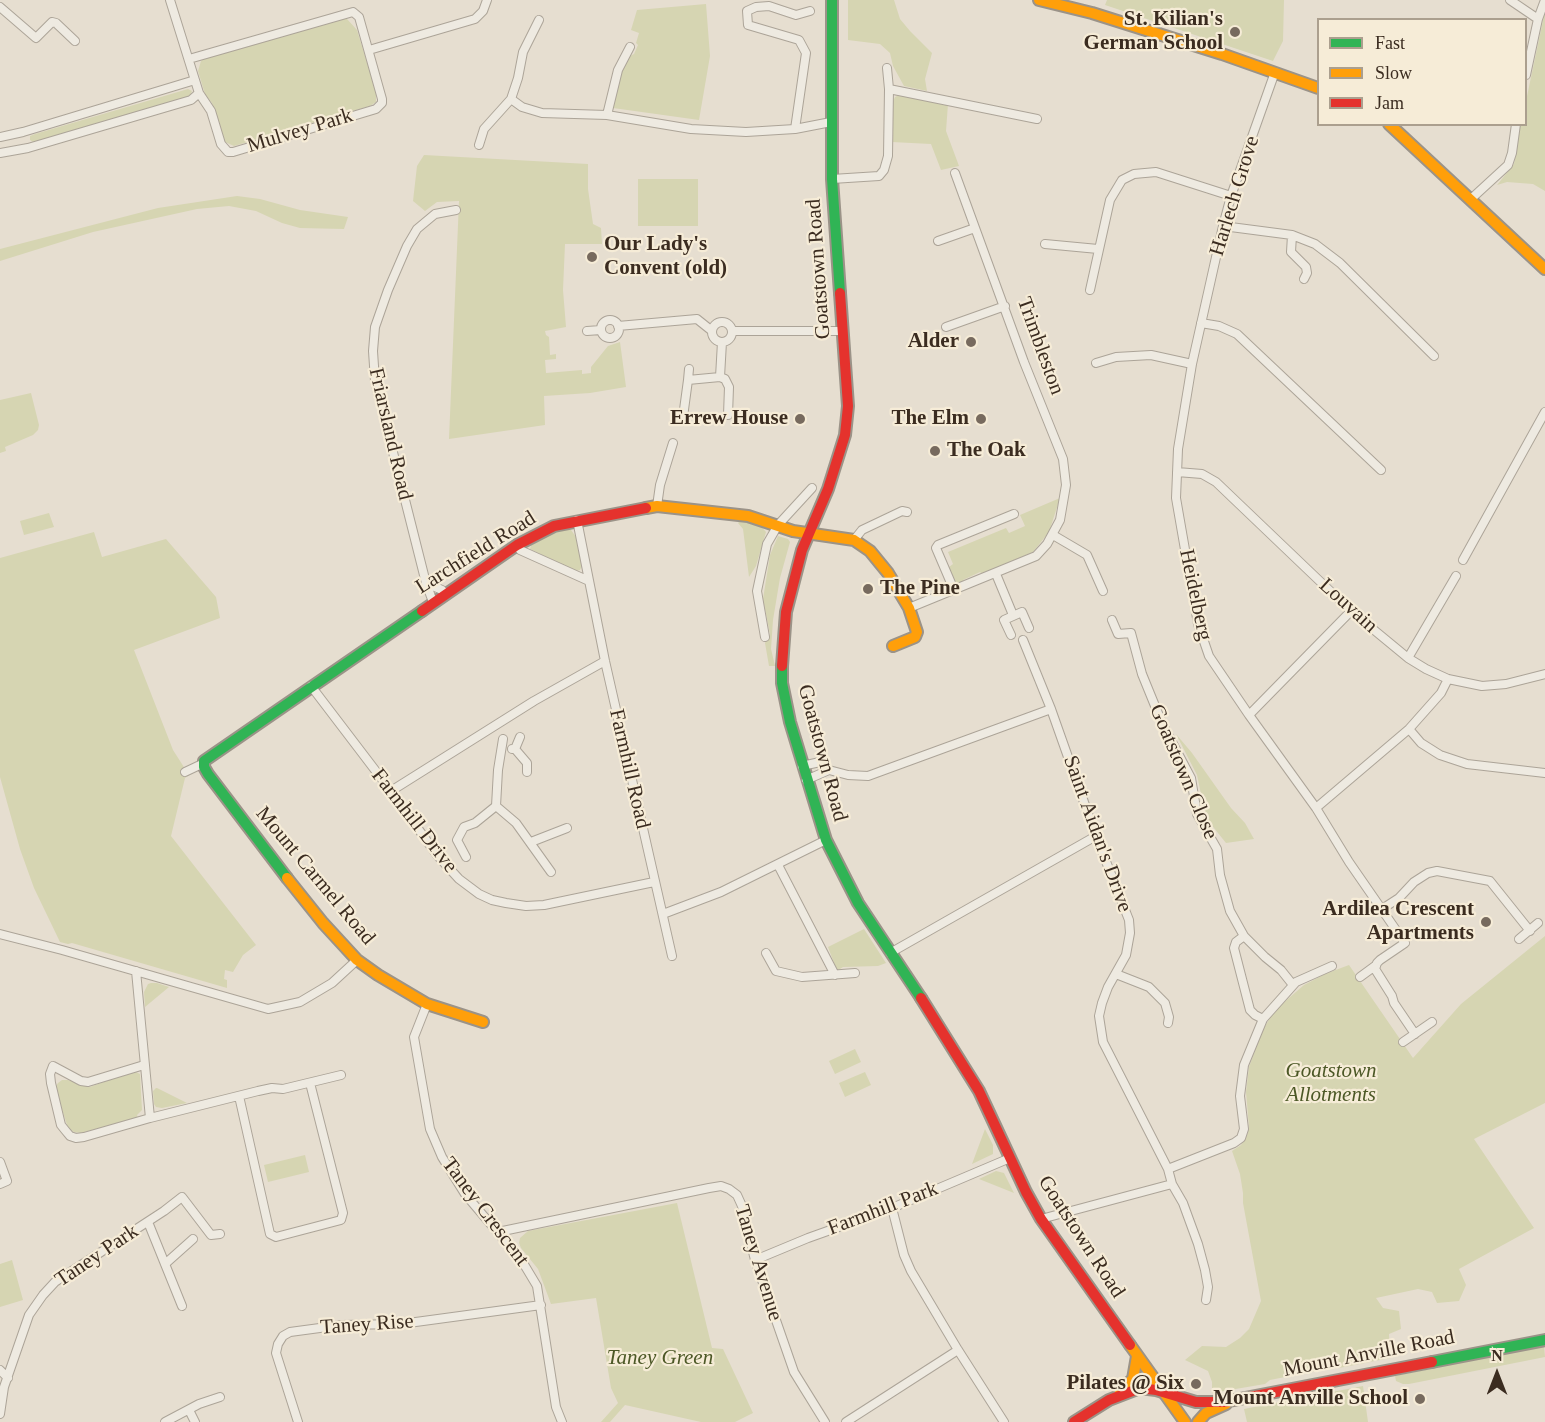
<!DOCTYPE html>
<html>
<head>
<meta charset="utf-8">
<style>
  body { margin:0 }
  #map { position:relative; width:1545px; height:1422px; overflow:hidden; background:#e6ded0; font-family:"Times New Roman",serif }
  canvas { display:block }
  .legend { position:absolute; left:1317px; top:18px; width:210px; height:108px; box-sizing:border-box; background:#f6ecd7; border:2px solid #ab9f8e; margin:0; padding:8px 10px; list-style:none; font-size:18px; color:#3b2c20 }
  .legend li { display:flex; align-items:center; gap:12px; height:30px }
  .legend b { width:30px; border:2px solid #ab9f8e }
  .north { position:absolute; left:1467px; top:1344px; width:60px; height:60px; -webkit-text-stroke:4px #f6ecd7; paint-order:stroke; rotate:0deg; font-size:16px; font-weight:700; line-height:24px; text-align:center; color:#3b2c20 }
  .north::after { content:''; display:block; margin:auto; width:21px; height:27px; background:#3b2c20; clip-path:polygon(50% 0,100% 100%,50% 72%,0 100%) }
</style>
</head>
<body>
<div id="map">
<canvas width="1545" height="1422"></canvas>
<ul class="legend">
<li><b style="height:8px;background:#30b455"></b>Fast</li>
<li><b style="height:8px;background:#ff9f0a"></b>Slow</li>
<li><b style="height:8px;background:#e5322d"></b>Jam</li>
</ul>
<div class="north">N</div>
</div>
<script>
const ctx = document.querySelector('canvas').getContext('2d');
ctx.lineJoin = 'round';
function fill(path, color) { ctx.fillStyle = color; ctx.fill(path, 'evenodd'); }
const poly = rows => new Path2D(rows.map(r => 'M' + r).join(''));
function strokePath(path, color, width, dash) { ctx.strokeStyle = color; ctx.lineWidth = width; ctx.lineCap = dash ? 'butt' : 'round'; ctx.setLineDash(dash || []); ctx.stroke(path); }
function label(font, color, halo, rows, align = 'center') {
  ctx.font = font + ' "Times New Roman",serif'; ctx.lineWidth = 4.5; ctx.setLineDash([]); ctx.textBaseline = 'middle'; ctx.strokeStyle = halo; ctx.fillStyle = color; for (const [text, x, y, turn = 0] of rows) {
    ctx.save(); ctx.translate(x, y); ctx.rotate((+turn || 0) * Math.PI / 180); ctx.textAlign = isNaN(turn) ? turn : align; if (halo) ctx.strokeText(text, 0, 0); ctx.fillText(text, 0, 0); ctx.restore();
  }
}
fill(poly([
  [848,0,894,0,900,19,910,31,932,53,925,79,927,91,904,86,893,66,890,53,880,44,848,40],
  [1107,0,1284,0,1283,41,1273,61,1105,5],
  [706,4,710,56,699,120,613,108,614,92,623,69,628,57,634,54,638,45,636,43,639,33,631,30,637,10],
  [1545,11,1545,191,1533,184,1507,182,1497,185,1514,164,1520,125,1526,124,1526,101],
  [340,18,347,19,357,30,376,92,376,102,370,106,234,146,225,142,221,135,212,103,205,94,198,71,201,61,205,58],
  [188,89,192,91,190,96,33,142,30,140,30,136,35,134],
  [901,94,948,104,946,131,959,166,941,170,931,144,892,142,892,104,895,97],
  [424,155,588,164,588,189,593,224,601,228,602,244,565,244,563,290,566,327,545,331,546,335,549,337,550,355,556,354,556,359,545,360,546,373,582,370,582,374,591,373,591,367,608,346,620,342,626,387,590,393,544,396,545,425,449,439,459,201,437,202,425,211,413,201,417,166],
  [638,179,698,179,698,226,638,226],
  [237,196,260,199,300,210,348,217,344,229,300,228,282,223,256,211,229,206,197,209,93,232,0,261,0,249,158,208],
  [31,393,39,425,38,430,33,435,5,447,6,451,0,453,0,400],
  [1060,498,1049,532,1033,552,982,574,980,572,963,580,963,583,956,583,949,567,953,564,948,552,1006,528,1009,533,1025,526,1020,515],
  [49,513,54,527,24,535,20,521],
  [740,521,759,524,766,532,756,566,749,577,743,529,738,523],
  [567,528,571,530,576,537,582,566,580,570,576,571,530,549,532,542],
  [94,532,102,557,166,539,216,597,220,618,134,650,173,750,189,775,185,778,171,836,256,945,243,955,233,972,225,970,224,979,227,980,227,988,72,943,68,944,60,942,34,888,20,849,0,777,0,558],
  [778,536,788,539,790,542,780,578,773,620,771,649,775,666,769,666,765,643,770,634,763,599,770,555],
  [1176,734,1192,753,1231,808,1245,823,1254,839,1226,843,1206,818,1197,775],
  [864,929,886,963,878,966,843,967,837,971,828,947],
  [1545,936,1545,1103,1474,1139,1534,1228,1459,1269,1466,1285,1459,1301,1437,1303,1432,1292,1418,1289,1376,1298,1383,1308,1399,1311,1401,1329,1389,1334,1390,1358,1339,1368,1328,1356,1320,1370,1270,1380,1265,1384,1212,1393,1212,1382,1208,1371,1185,1360,1202,1346,1226,1347,1240,1338,1249,1329,1261,1301,1243,1203,1243,1193,1240,1174,1232,1151,1241,1145,1247,1135,1249,1127,1246,1092,1249,1067,1262,1031,1272,1015,1282,1004,1304,985,1325,974,1349,965,1413,1058,1461,1004],
  [151,983,157,983,169,987,145,1007,144,992,148,984],
  [855,1049,861,1062,835,1074,829,1061],
  [134,1071,140,1074,142,1110,137,1115,138,1118,81,1133,74,1132,68,1128,56,1091,56,1086,58,1083,62,1080,68,1080,90,1087],
  [865,1072,871,1085,845,1097,839,1083],
  [156,1088,157,1088,187,1103,162,1108,156,1107,154,1104,153,1091],
  [985,1129,993,1145,993,1154,972,1164],
  [305,1155,309,1172,268,1182,264,1165],
  [996,1171,1004,1173,1014,1193,979,1179],
  [677,1203,712,1348,723,1349,753,1413,735,1422,701,1422,625,1405,610,1422,601,1422,618,1403,611,1388,596,1298,551,1304,538,1269,521,1248,519,1243,520,1238,528,1231],
  [12,1260,23,1300,0,1307,0,1264],
  [1544,1346,1545,1357,1409,1384,1403,1384,1396,1381,1395,1376],
  [1363,1386,1368,1422,1247,1422,1244,1409]
]), '#d6d5b2');
const street = poly([
  [170,0,199,93,211,111,221,144,228,152,233,152,376,109,382,103,382,99,359,17,353,12,189,59],
  [1510,0,1538,19],
  [0,7,36,38,52,22,56,23,75,41],
  [369,50,475,19,483,11,487,0],
  [1275,72,1231,196,1223,226,1192,364,1178,449,1176,498,1198,624,1209,656,1249,715,1316,808,1349,862,1405,943,1380,960,1377,963,1375,969,1392,996,1394,1003,1415,1034],
  [1526,75,1538,19,1545,0],
  [889,89,1037,119],
  [511,99,522,107,542,113,607,115,691,129,746,132,795,129,831,122],
  [607,115,618,70,630,47],
  [795,129,806,53,799,40,748,25,747,11,756,7,769,6,796,15,810,11],
  [0,137,23,132,195,80],
  [479,145,484,129,511,99,518,78,523,52,539,20],
  [0,153,28,148,191,100,199,93],
  [832,179,879,176,884,170,888,156,889,89,887,68],
  [1471,199,1508,165,1512,153,1516,124],
  [1223,226,1292,235,1315,244,1340,263,1434,356],
  [1292,235,1291,252,1306,267,1307,273,1304,279],
  [938,241,975,228],
  [1045,244,1098,249],
  [1090,290,1110,200,1122,180,1134,174,1156,172,1231,196],
  '601 329a9 9 0 1 1 18 0a9 9 0 1 1-18 0Z',
  '712 332a10 10 0 1 1 20 0a10 10 0 1 1-20 0Z',
  [1201,323,1219,326,1237,334,1381,470],
  [618,326,697,319,712,331],
  [946,327,1005,306],
  [587,331,601,330],
  [732,331,843,331],
  [722,342,720,377,725,379,729,387,728,415],
  [1096,363,1116,357,1151,355,1192,364],
  [688,380,689,369],
  [683,417,688,380,720,377],
  [1177,472,1202,474,1216,482,1351,611,1408,658,1426,669,1448,679,1482,686,1506,684,1545,674],
  [657,506,660,485,673,443],
  [577,520,605,661,672,956],
  [1053,535,1087,555,1103,591],
  [854,540,862,530,902,511,907,512],
  [517,545,520,550,589,581],
  [1463,560,1545,412],
  [996,574,1013,615],
  [426,583,442,590,445,594],
  [954,590,936,548,938,545,1014,514],
  [433,602,426,583,375,381,373,351,375,327,388,290,407,246,417,229,435,214,456,210],
  [909,608,1036,556,1047,544,1060,520,1066,485,1063,459,1024,362,955,173],
  [1112,620,1118,634,1131,633,1142,674,1162,723,1191,778,1197,814,1217,849,1220,875,1230,911,1244,936,1265,957,1281,970,1293,985],
  [1011,635,1004,620,1022,612,1029,628],
  [765,637,757,591,767,544,778,525,812,488],
  [1023,640,1051,709,1096,836,1129,920,1130,933,1126,955,1108,987,1102,1003,1099,1016,1103,1042,1168,1169,1172,1184,1183,1203,1198,1244,1205,1270,1208,1287,1206,1300],
  [1408,658,1456,576],
  [311,686,391,791,437,855,459,879,479,894,492,900,506,903,526,906,544,905,654,882],
  [1249,715,1351,611],
  [1409,729,1421,743,1440,755,1467,764,1545,773],
  [503,739,498,770,496,806,516,823,551,872],
  [512,749,515,749,520,737],
  [515,749,527,763,527,772],
  [802,766,820,762,829,770],
  [185,772,204,763],
  [806,780,829,770,848,775,868,776,1051,709],
  [391,791,534,701,605,661],
  [1316,808,1409,729,1441,693,1448,679],
  [531,842,567,828],
  [466,857,457,840,464,827,475,823,496,806],
  [778,865,835,975],
  [1382,909,1399,898,1414,882,1428,873,1437,871,1490,881,1530,931],
  [663,914,721,892,826,840],
  [0,934,62,950,268,1009,300,1002,332,983,357,960],
  [1244,936,1236,942,1234,948,1250,1010,1255,1015,1263,1019],
  [1519,939,1538,923],
  [766,953,776,971,802,977,855,973],
  [890,953,1096,836],
  [136,971,150,1118],
  [1116,974,1149,987,1165,1003,1169,1017,1168,1023],
  [1360,977,1375,966],
  [427,1004,414,1037,430,1129,442,1157,465,1194,522,1261,537,1286,556,1407,562,1422],
  [1403,1042,1432,1022],
  [144,1065,88,1082,81,1081,53,1066,50,1074,51,1083,61,1125,65,1130,70,1136,76,1138,84,1137,150,1118,258,1091,272,1088,283,1089,341,1075],
  [239,1096,270,1234,276,1237,341,1220,343,1213,310,1083],
  [0,1162,7,1181,0,1184],
  [1168,1169,1234,1143,1241,1138,1244,1129,1240,1096,1244,1065,1263,1019,1296,982,1332,966],
  [892,1208,904,1255,911,1271,958,1350,1004,1422],
  [1041,1219,1172,1184],
  [148,1222,182,1306],
  [498,1232,709,1188,721,1186,729,1189,737,1195,742,1206,755,1260,794,1372,825,1422],
  [755,1260,808,1238,892,1208,1010,1158],
  [165,1264,193,1239],
  [0,1370,8,1378],
  [189,1410,195,1422],
  [0,1414,4,1387,29,1315,43,1295,55,1282,164,1211,182,1197,211,1235,220,1234],
  [165,1422,199,1404,220,1397],
  [298,1422,276,1353,278,1344,283,1336,290,1332,342,1325,401,1324,541,1305],
  [846,1422,958,1350]
]);
const fast = poly([
  [832,0,832,179,840,293],
  [782,666,782,683,790,722,826,840,858,903,921,998],
  [287,878,208,774,204,767,204,761,422,611],
  [1432,1362,1545,1340]
]);
const slow = poly([
  [1039,0,1092,13,1222,54,1318,88],
  [1389,124,1545,269],
  [646,508,657,506,748,516,793,531,854,540,870,551,888,573,909,608,917,632,915,637,893,646],
  [287,878,323,923,357,960,378,975,427,1004,483,1022],
  [1130,1345,1185,1422],
  [1120,1391,1133,1379,1137,1356],
  [1198,1422,1206,1413,1226,1404]
]);
const jam = poly([
  [422,611,517,545,554,526,646,508],
  [782,666,786,612,802,550,828,489,845,435,848,406,840,293],
  [921,998,979,1091,1026,1192,1041,1219,1130,1345],
  [1074,1422,1109,1400,1140,1388,1156,1390,1196,1402,1224,1402,1432,1362]
]);
strokePath(street, '#aca498', 10);
strokePath(fast, '#9b9388', 14);
strokePath(slow, '#9b9388', 14);
strokePath(jam, '#9b9388', 14);
strokePath(street, '#eeeae1', 8);
strokePath(fast, '#30b455', 10);
strokePath(slow, '#ff9f0a', 10);
strokePath(jam, '#e5322d', 10);
for (const [x, y, r, color] of [
  [1235,32,6,"#776a5e"],
  [592,257,6,"#776a5e"],
  [971,342,6,"#776a5e"],
  [800,419,6,"#776a5e"],
  [981,419,6,"#776a5e"],
  [935,451,6,"#776a5e"],
  [868,589,6,"#776a5e"],
  [1486,922,6,"#776a5e"],
  [1196,1384,6,"#776a5e"],
  [1420,1399,6,"#776a5e"]
]) { const dot = new Path2D(); dot.arc(x, y, r, 0, 2 * Math.PI); ctx.fillStyle = color; ctx.fill(dot); strokePath(dot, '#f6ecd7', 2); }
label('bold 21px', '#3b2c20', '#f6ecd7', [
  ["St. Kilian's",1223,20],
  ["German School",1223,44],
  ["Our Lady's",604,245,"left"],
  ["Convent (old)",604,269,"left"],
  ["Alder",959,342],
  ["Errew House",788,419],
  ["The Elm",969,419],
  ["The Oak",947,451,"left"],
  ["The Pine",880,589,"left"],
  ["Ardilea Crescent",1474,910],
  ["Apartments",1474,934],
  ["Pilates @ Six",1184,1384],
  ["Mount Anville School",1408,1399]
], 'right');
label('21px', '#3b2c20', '#f6ecd7', [
  ["Mulvey Park",300,131,-17],
  ["Harlech Grove",1235,196,-73],
  ["Goatstown Road",819,269,-94],
  ["Trimbleston",1040,346,70],
  ["Friarsland Road",390,434,77],
  ["Larchfield Road",476,553,-32],
  ["Heidelberg",1195,595,78],
  ["Louvain",1348,606,42],
  ["Goatstown Road",822,753,75],
  ["Farmhill Road",629,769,77],
  ["Goatstown Close",1183,772,67],
  ["Farmhill Drive",414,821,52],
  ["Saint Aidan's Drive",1097,834,70],
  ["Mount Carmel Road",315,876,50],
  ["Farmhill Park",883,1209,-21],
  ["Taney Crescent",485,1212,53],
  ["Goatstown Road",1081,1237,57],
  ["Taney Park",97,1256,-34],
  ["Taney Avenue",758,1263,73],
  ["Taney Rise",367,1325,-4],
  ["Mount Anville Road",1369,1354,-11]
]);
label('italic 21px', '#4c5826', '#f6ecd7', [
  ["Goatstown",1331,1071],
  ["Allotments",1331,1095],
  ["Taney Green",660,1358]
]);
</script>
</body>
</html>
